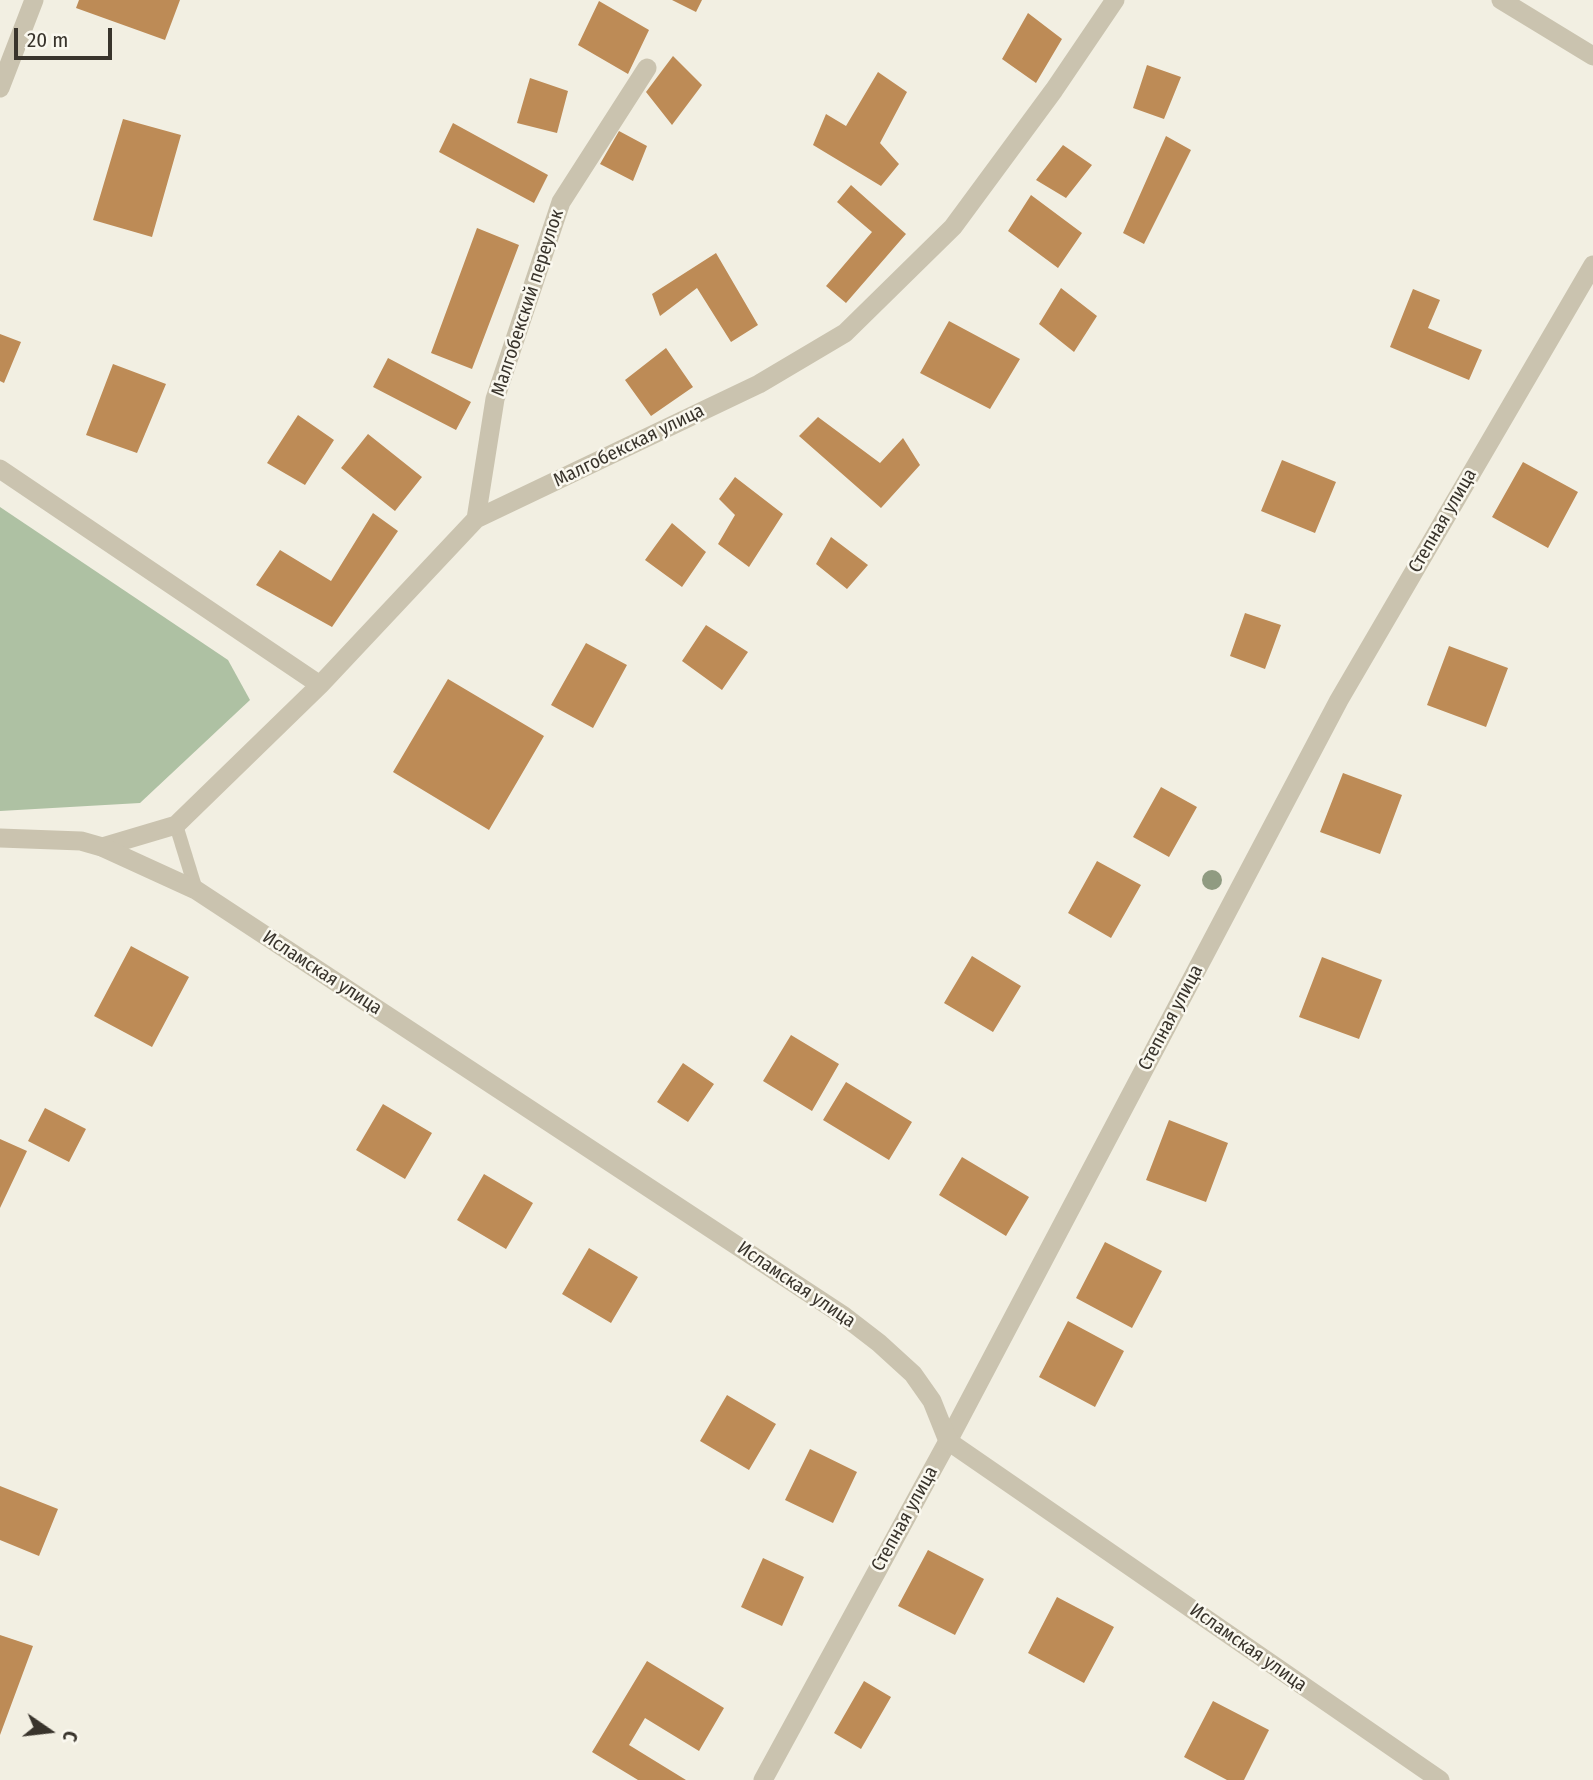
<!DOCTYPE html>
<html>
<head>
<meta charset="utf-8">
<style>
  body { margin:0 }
  #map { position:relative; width:1593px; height:1780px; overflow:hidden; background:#f2efe2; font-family:"Fira Sans Condensed",sans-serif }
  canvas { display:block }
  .north { position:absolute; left:14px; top:1696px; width:70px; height:70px; -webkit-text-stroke:5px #faf8ef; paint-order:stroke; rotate:104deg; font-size:19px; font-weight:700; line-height:28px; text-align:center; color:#39342c }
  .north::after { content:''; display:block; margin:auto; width:24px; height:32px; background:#39342c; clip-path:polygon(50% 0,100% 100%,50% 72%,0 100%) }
  .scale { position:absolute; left:14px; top:28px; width:98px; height:32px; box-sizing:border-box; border:4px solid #39342c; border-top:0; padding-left:9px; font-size:21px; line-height:24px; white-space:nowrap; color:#39342c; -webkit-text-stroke:5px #faf8ef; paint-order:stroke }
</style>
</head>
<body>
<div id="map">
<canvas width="1593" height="1780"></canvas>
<div class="north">С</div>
<div class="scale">20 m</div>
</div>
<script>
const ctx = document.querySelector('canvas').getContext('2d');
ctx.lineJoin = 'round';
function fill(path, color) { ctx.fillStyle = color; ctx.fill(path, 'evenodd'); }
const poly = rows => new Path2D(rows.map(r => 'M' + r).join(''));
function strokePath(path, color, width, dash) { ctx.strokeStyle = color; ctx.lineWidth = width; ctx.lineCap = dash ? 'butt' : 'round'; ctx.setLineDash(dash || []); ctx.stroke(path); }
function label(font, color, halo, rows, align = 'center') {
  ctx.font = font + ' "Fira Sans Condensed",sans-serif'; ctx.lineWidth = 5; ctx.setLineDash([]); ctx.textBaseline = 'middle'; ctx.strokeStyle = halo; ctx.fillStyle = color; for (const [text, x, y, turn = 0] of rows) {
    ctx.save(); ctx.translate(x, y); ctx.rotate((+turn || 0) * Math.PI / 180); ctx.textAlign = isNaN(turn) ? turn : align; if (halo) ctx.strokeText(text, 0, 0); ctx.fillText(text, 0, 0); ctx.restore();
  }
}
fill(poly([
  [0,507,228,660,250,700,140,803,0,811]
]), '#aec1a3');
fill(poly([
  [79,0,180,0,165,40,76,8],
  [672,0,702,0,696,12],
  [599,1,649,30,628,74,578,45],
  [1028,13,1062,39,1036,83,1002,59],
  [673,56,702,85,672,125,646,92],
  [1147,65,1181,77,1164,119,1133,108],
  [878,72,907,92,880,143,899,164,881,186,813,145,826,114,846,126],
  [530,78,568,91,557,133,517,123],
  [123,119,181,135,152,237,93,220],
  [453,123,548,175,534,203,439,152],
  [619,131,647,146,633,181,600,164],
  [1166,136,1191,150,1144,244,1123,233],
  [1063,145,1092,165,1066,198,1036,180],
  [851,185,906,234,846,303,826,286,872,232,837,202],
  [1031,195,1082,233,1058,268,1008,231],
  [477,228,519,245,472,369,431,353],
  [716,253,758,325,731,342,697,288,660,316,652,294],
  [1061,288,1097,316,1074,352,1039,324],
  [1413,289,1440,300,1428,328,1482,350,1469,380,1390,347],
  [949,321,1020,359,990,409,920,373],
  [0,334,21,342,4,383,0,381],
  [666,348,693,387,651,416,625,380],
  [388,358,471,402,456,430,373,387],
  [113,364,166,384,137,453,86,435],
  [298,415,334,440,305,485,267,463],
  [818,417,880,463,903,438,920,465,881,508,799,436],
  [368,434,422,477,395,511,341,468],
  [1282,460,1336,482,1315,533,1261,511],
  [1523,462,1578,492,1548,548,1492,517],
  [735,477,783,514,749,567,718,544,735,515,719,499],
  [373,513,398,531,332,627,256,585,280,550,331,581],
  [672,523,706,552,682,587,645,560],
  [831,537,868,565,847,589,816,564],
  [1245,613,1281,625,1265,669,1230,656],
  [706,625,748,652,722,690,682,661],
  [586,643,627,665,593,728,551,705],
  [1449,646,1508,668,1486,727,1427,705],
  [448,679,544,736,489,830,393,772],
  [1343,773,1402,795,1380,854,1320,832],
  [1161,787,1197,807,1169,857,1133,837],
  [1097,861,1141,885,1111,938,1068,913],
  [131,946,189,977,152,1047,94,1016],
  [972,956,1021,986,993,1032,944,1003],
  [1322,957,1382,980,1359,1039,1299,1017],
  [791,1035,839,1064,812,1111,763,1081],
  [683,1063,714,1084,688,1122,657,1102],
  [846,1082,912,1122,889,1160,823,1120],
  [383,1104,432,1133,405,1179,356,1150],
  [45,1108,86,1129,69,1162,28,1141],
  [1169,1120,1228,1143,1206,1202,1146,1180],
  [0,1139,27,1151,0,1208],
  [962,1157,1029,1197,1006,1236,939,1195],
  [484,1174,533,1203,506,1249,457,1220],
  [1105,1242,1162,1271,1132,1328,1076,1298],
  [589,1248,638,1277,611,1323,562,1294],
  [1068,1321,1124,1351,1095,1407,1039,1377],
  [727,1395,776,1424,749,1470,700,1441],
  [810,1449,857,1472,833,1523,785,1500],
  [0,1486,58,1509,39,1556,0,1540],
  [928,1550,984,1579,955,1635,898,1606],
  [763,1558,804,1577,782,1626,741,1607],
  [1057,1597,1114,1627,1084,1683,1028,1653],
  [0,1635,33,1646,0,1735],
  [647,1661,724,1708,699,1751,645,1718,629,1745,686,1780,638,1780,592,1752],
  [864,1681,891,1697,861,1749,834,1733],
  [1213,1701,1269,1730,1244,1780,1227,1780,1184,1757]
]), '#bd8b56');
strokePath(poly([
  [176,825,196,890]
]), '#cac3af', 14);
strokePath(poly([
  [1501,0,1593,56],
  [0,88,34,0],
  [0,469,320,685],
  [476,519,495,399,561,202,647,68],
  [102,847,176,825,320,685,476,519,759,384,845,333,953,227,1054,90,1115,0],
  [763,1780,948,1441,1339,700,1593,265]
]), '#cac3af', 19);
strokePath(poly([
  [0,838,81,841,102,847,196,890,844,1316,879,1343,913,1374,932,1401,948,1441,1440,1780]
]), '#cac3af', 19);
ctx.fillStyle = '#909b81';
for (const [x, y] of [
  [1212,880]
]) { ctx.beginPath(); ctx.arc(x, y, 10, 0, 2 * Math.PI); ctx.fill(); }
label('19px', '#39342c', '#faf8ef', [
  ["Малгобекский переулок",528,303,-72],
  ["Малгобекская улица",629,446,-26],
  ["Степная улица",1443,521,-60],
  ["Исламская улица",322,973,33],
  ["Степная улица",1171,1018,-62],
  ["Исламская улица",796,1285,34],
  ["Степная улица",905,1519,-61],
  ["Исламская улица",1248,1648,35]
]);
</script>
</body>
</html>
